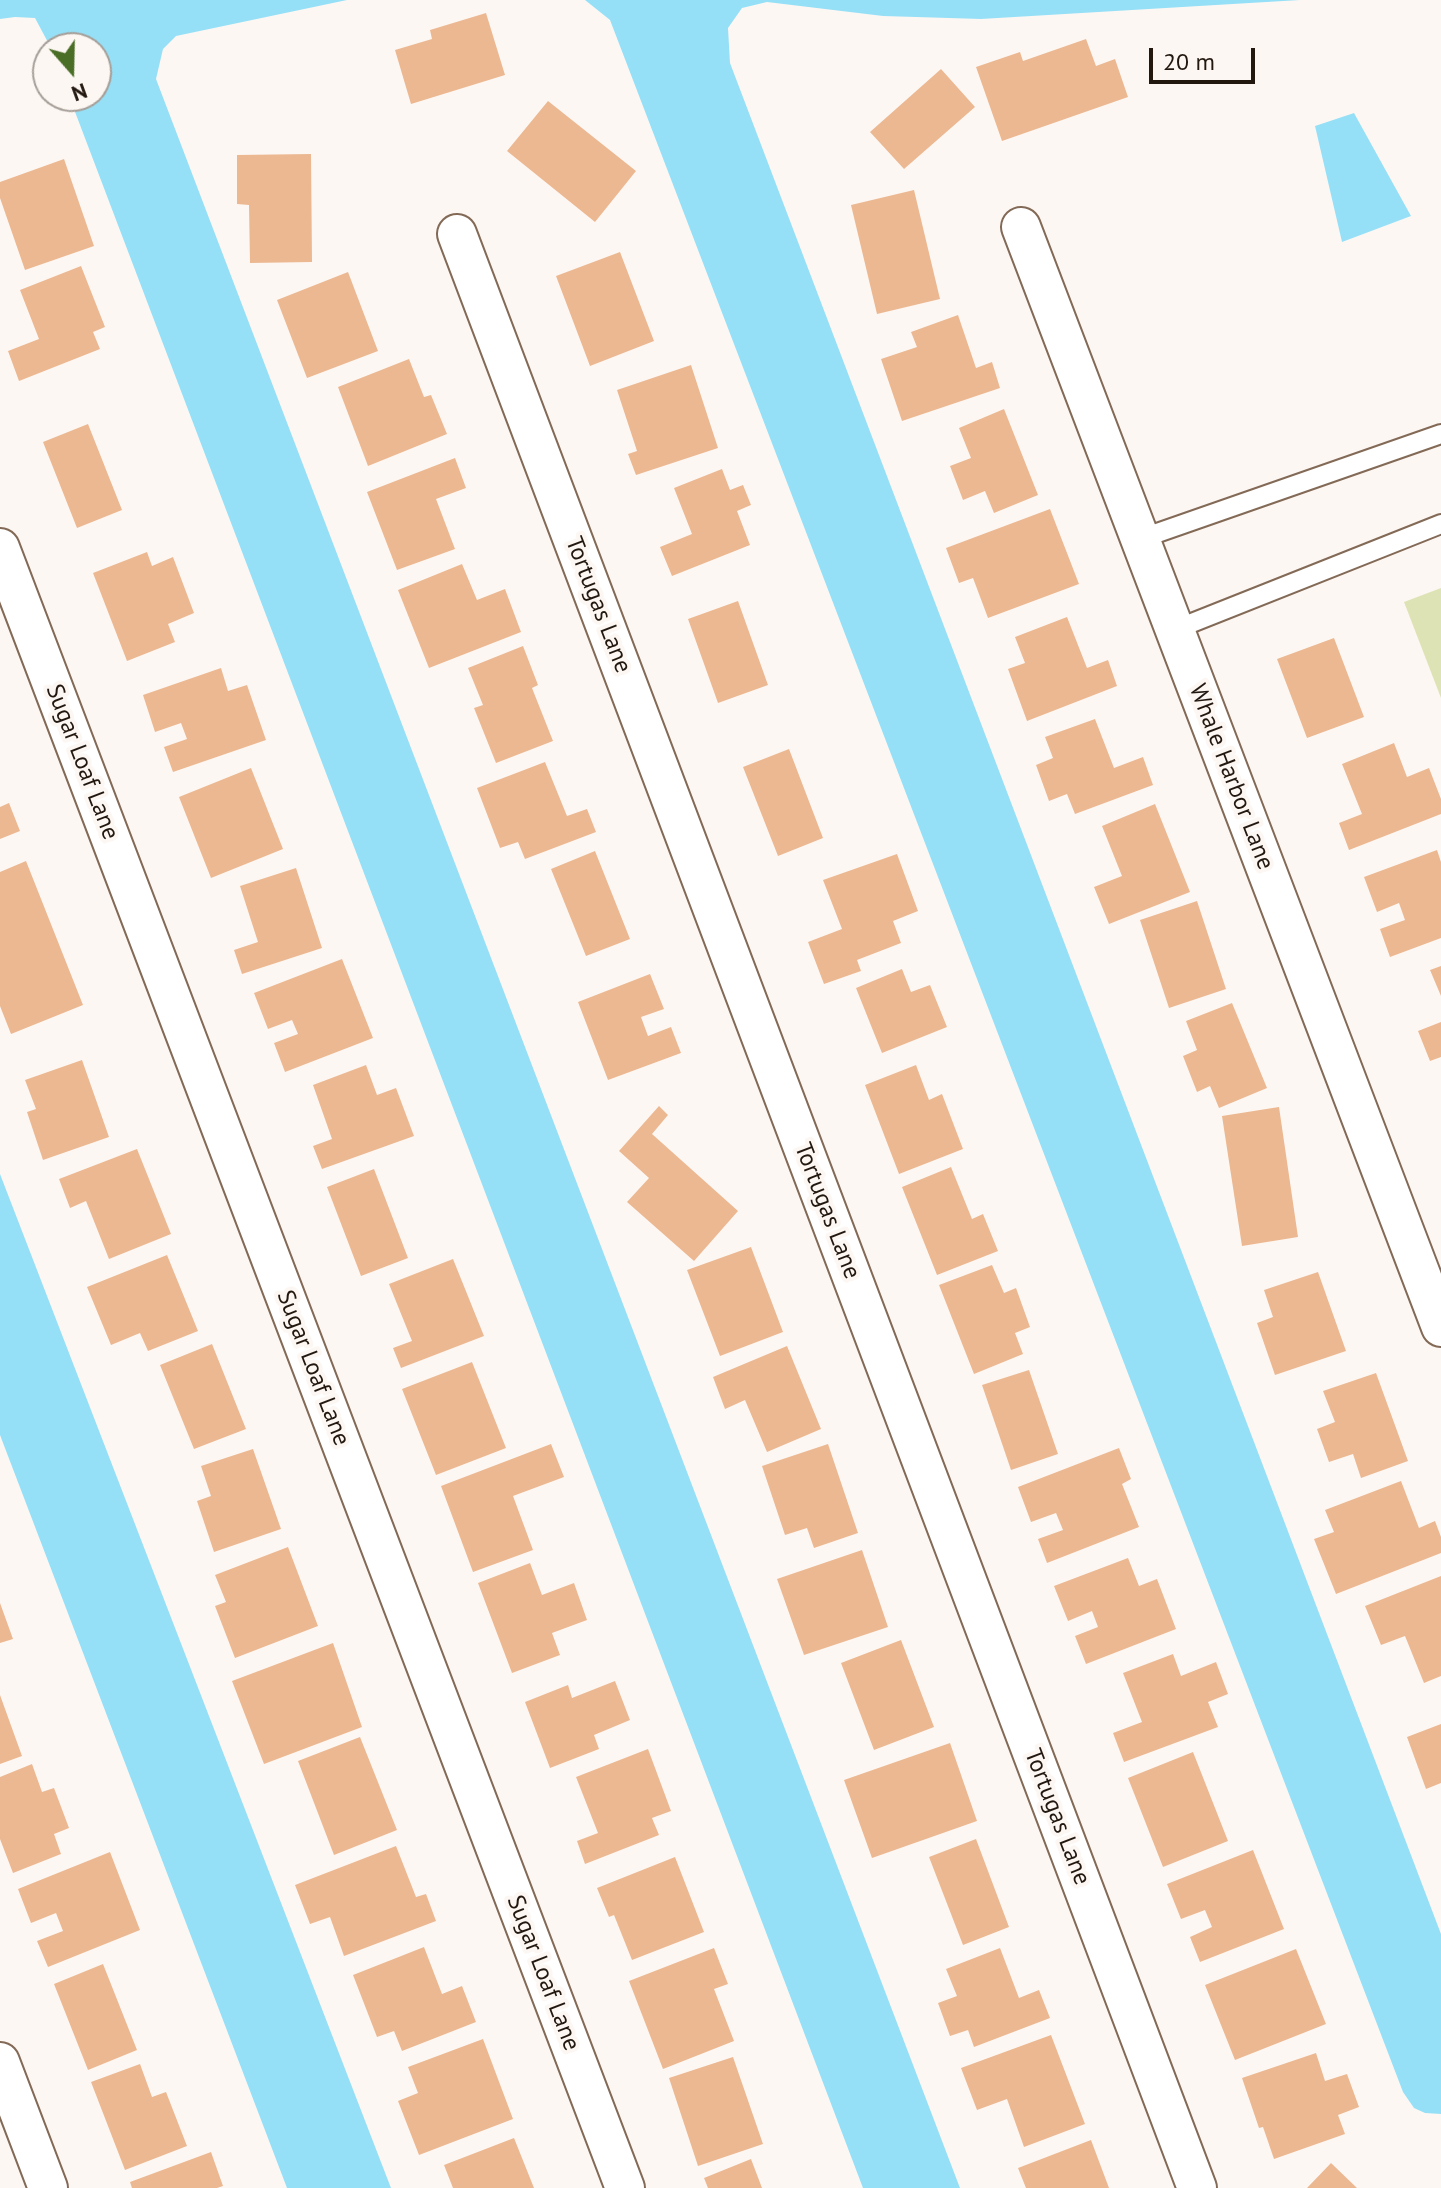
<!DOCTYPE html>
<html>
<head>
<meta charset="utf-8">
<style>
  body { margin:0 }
  #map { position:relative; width:1441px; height:2188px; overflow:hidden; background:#fdf7f3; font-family:"PT Sans",sans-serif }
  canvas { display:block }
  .north { position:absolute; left:32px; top:32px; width:80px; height:80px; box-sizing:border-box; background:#fdf7f3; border:2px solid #a59e98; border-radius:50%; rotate:160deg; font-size:22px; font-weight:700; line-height:32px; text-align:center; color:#221810 }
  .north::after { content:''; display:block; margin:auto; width:28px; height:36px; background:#4b6e27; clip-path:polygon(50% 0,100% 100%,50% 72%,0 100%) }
  .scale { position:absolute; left:1149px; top:48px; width:106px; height:36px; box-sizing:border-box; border:4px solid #221810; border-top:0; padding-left:10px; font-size:24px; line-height:28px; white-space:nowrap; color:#221810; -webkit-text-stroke:6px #fdf7f3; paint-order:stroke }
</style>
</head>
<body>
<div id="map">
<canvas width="1441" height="2188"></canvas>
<div class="north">N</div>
<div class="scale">20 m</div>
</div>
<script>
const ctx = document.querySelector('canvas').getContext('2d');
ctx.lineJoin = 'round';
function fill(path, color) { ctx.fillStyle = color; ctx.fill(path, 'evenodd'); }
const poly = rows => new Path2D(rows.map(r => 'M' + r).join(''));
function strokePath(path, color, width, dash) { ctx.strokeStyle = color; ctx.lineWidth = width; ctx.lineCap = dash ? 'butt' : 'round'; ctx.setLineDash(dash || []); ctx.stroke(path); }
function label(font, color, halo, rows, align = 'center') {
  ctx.font = font + ' "PT Sans",sans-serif'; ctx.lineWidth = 8; ctx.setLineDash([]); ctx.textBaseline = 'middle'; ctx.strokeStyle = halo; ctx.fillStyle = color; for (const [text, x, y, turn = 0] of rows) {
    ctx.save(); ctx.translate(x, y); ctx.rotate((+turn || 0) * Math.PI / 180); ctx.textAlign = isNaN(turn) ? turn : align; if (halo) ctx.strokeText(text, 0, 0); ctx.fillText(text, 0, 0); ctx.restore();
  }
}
fill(poly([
  [1441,588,1441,698,1404,602]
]), '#dee3b6');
fill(poly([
  [0,0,347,0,176,36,163,49,156,79,960,2188,863,2188,69,96,96,96,96,48,51,48,35,18,15,17,0,19],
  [585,0,1300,0,981,19,883,16,767,2,742,8,728,28,730,63,1441,1934,1441,2114,1425,2113,1414,2108,1403,2092,610,20],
  [1354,113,1411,216,1342,242,1315,126],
  [0,1174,391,2188,287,2188,0,1435]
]), '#96e0f7');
fill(poly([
  [486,13,505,75,411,104,395,50,432,39,430,30],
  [1086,39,1096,66,1115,59,1128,97,1002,141,976,67,1020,52,1023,61],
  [941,69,975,107,904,169,870,132],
  [548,101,636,171,595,222,507,151],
  [311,154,312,262,250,263,249,205,237,204,237,155],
  [64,159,94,246,25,270,0,198,0,182],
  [914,190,940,299,877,314,851,205],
  [620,252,654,341,590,366,556,276],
  [81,266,105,327,93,332,100,349,19,381,8,351,39,339,20,290],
  [348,272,378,351,307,378,277,300],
  [958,315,976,368,992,362,1000,388,902,421,881,359,917,347,911,332],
  [409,359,424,397,431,395,447,434,368,466,338,387],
  [691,365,718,448,636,475,628,454,637,451,617,390],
  [1004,409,1038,495,994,513,985,491,963,500,950,466,971,458,959,428],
  [88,424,122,510,77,528,43,442],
  [455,458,466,488,436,499,455,549,397,570,367,492],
  [722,469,730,490,743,485,751,505,737,511,750,545,672,576,660,547,692,534,674,488],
  [1050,509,1079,584,988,618,973,578,959,583,946,548],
  [147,552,152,566,173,557,194,613,168,624,175,642,127,661,93,573],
  [462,564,477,600,505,589,521,632,429,668,398,590],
  [738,601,768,685,718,703,688,619],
  [1067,617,1087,668,1108,660,1117,686,1027,721,1008,669,1025,663,1015,637],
  [1334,638,1364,717,1307,738,1277,659],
  [523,646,538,685,532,688,553,741,496,763,474,708,483,705,468,668],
  [221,668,228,691,247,685,266,740,173,772,164,747,187,739,181,723,155,732,143,695],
  [1095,719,1114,768,1143,757,1153,785,1075,814,1067,794,1049,801,1036,765,1053,758,1045,737],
  [1394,743,1407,777,1429,768,1441,799,1441,814,1349,850,1339,823,1362,814,1342,764],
  [789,749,823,838,778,856,743,767],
  [545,762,567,816,587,809,596,832,525,859,518,842,500,848,477,788],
  [251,768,283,849,211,878,179,797],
  [9,803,20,831,0,839,0,807],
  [1155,804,1190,892,1109,924,1094,887,1122,876,1102,826],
  [1437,850,1441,862,1441,938,1390,957,1380,929,1405,920,1399,903,1377,912,1364,877],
  [595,851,630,939,586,956,551,869],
  [897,854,918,911,893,921,901,943,857,960,861,971,824,984,808,942,842,929,823,880],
  [26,861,83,1005,11,1034,0,1006,0,872],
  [296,868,322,948,242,974,234,950,258,942,240,886],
  [1197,901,1226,989,1169,1008,1140,920],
  [342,959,373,1038,285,1072,274,1043,298,1034,292,1020,268,1029,254,993],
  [1441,966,1441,996,1430,970],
  [902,969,911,992,930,985,947,1027,882,1053,856,988],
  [650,974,664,1009,641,1017,648,1036,671,1027,681,1053,608,1080,578,1002],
  [1232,1003,1267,1088,1219,1108,1210,1086,1197,1092,1183,1056,1197,1050,1186,1021],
  [1441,1022,1441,1057,1430,1061,1418,1031],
  [82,1060,109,1137,43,1160,27,1112,36,1109,25,1080],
  [366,1065,377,1095,396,1088,414,1136,322,1169,313,1146,332,1139,313,1085],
  [916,1065,929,1100,942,1094,963,1149,899,1174,865,1085],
  [659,1106,668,1115,652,1134,738,1211,694,1261,627,1202,649,1178,619,1151],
  [1279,1107,1298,1237,1242,1246,1222,1116],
  [137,1149,171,1234,109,1259,86,1201,70,1208,59,1179],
  [951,1167,972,1219,983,1214,998,1251,937,1275,902,1187],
  [374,1169,408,1258,361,1276,327,1187],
  [751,1247,783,1332,720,1356,687,1270],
  [167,1255,198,1331,148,1351,140,1333,111,1345,87,1287],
  [453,1259,484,1336,401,1368,393,1348,412,1341,389,1284],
  [992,1265,1004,1293,1016,1288,1030,1327,1015,1333,1023,1354,974,1374,939,1285],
  [1318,1272,1346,1351,1275,1375,1257,1323,1273,1317,1264,1290],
  [212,1344,246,1429,194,1449,160,1365],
  [787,1346,821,1429,767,1452,745,1400,725,1409,713,1377],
  [472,1362,506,1448,436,1475,402,1389],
  [1029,1370,1058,1454,1011,1470,982,1385],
  [1376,1373,1408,1461,1361,1478,1353,1454,1329,1462,1317,1429,1335,1422,1323,1391],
  [551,1444,564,1477,513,1496,533,1550,473,1572,441,1486],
  [828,1444,858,1533,814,1548,807,1528,785,1535,762,1466],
  [1119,1448,1131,1479,1122,1484,1139,1527,1047,1563,1038,1539,1063,1530,1056,1513,1031,1522,1018,1487],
  [253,1449,281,1529,214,1552,197,1501,211,1496,201,1466],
  [1401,1481,1419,1528,1435,1521,1441,1537,1441,1553,1336,1594,1314,1539,1334,1532,1325,1510],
  [288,1547,318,1626,235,1658,215,1606,226,1602,215,1575],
  [862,1550,888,1627,804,1655,777,1579],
  [1128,1558,1139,1586,1157,1579,1176,1629,1086,1664,1075,1636,1098,1627,1092,1611,1068,1621,1054,1586],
  [530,1563,542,1595,574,1583,587,1620,552,1633,560,1655,512,1673,478,1583],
  [1441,1576,1441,1676,1424,1683,1405,1636,1381,1645,1365,1606],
  [0,1603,13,1639,0,1643],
  [901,1640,934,1727,874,1750,841,1663],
  [333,1643,362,1727,264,1764,232,1681],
  [1173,1654,1181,1676,1216,1662,1228,1694,1208,1702,1218,1727,1124,1762,1113,1733,1142,1722,1123,1673],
  [615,1681,630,1720,594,1735,599,1749,550,1768,525,1702,568,1685,572,1698],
  [0,1695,22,1756,0,1764],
  [1441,1724,1441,1783,1426,1789,1407,1737],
  [360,1737,397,1830,334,1855,298,1761],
  [950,1743,977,1821,872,1858,844,1780],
  [648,1749,671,1811,652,1818,659,1835,585,1864,577,1841,598,1833,576,1777],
  [1193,1752,1228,1841,1163,1867,1128,1778],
  [32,1764,42,1792,54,1788,69,1828,54,1834,61,1854,13,1873,0,1839,0,1777],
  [976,1839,1009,1927,963,1945,929,1857],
  [396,1846,416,1897,426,1894,436,1921,344,1956,330,1917,310,1924,295,1885],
  [1253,1850,1284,1929,1200,1962,1190,1937,1212,1927,1205,1910,1181,1919,1167,1884],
  [110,1852,140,1930,48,1967,37,1941,63,1931,56,1913,31,1923,18,1889],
  [675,1857,704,1932,632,1960,614,1915,609,1917,597,1888],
  [424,1947,442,1994,462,1986,476,2022,402,2051,394,2031,377,2037,353,1975],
  [714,1948,728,1984,714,1989,734,2041,663,2069,629,1981],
  [1000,1948,1019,1998,1039,1990,1050,2018,974,2047,968,2030,950,2036,938,2003,957,1996,946,1969],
  [1296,1949,1326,2024,1235,2060,1205,1985],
  [103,1964,137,2050,88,2070,54,1984],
  [1051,2035,1085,2124,1024,2147,1007,2099,977,2110,961,2068],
  [483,2039,513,2119,419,2155,398,2101,418,2093,408,2067],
  [1316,2053,1325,2081,1347,2074,1359,2107,1338,2115,1345,2134,1274,2159,1263,2127,1259,2128,1242,2078],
  [733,2057,763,2144,698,2166,669,2078],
  [140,2064,152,2097,166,2092,187,2146,125,2170,91,2082],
  [514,2138,534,2188,453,2188,444,2165],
  [1091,2140,1109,2188,1026,2188,1018,2168],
  [211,2152,223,2186,217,2188,132,2188,130,2182],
  [751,2159,762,2188,708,2188,704,2178],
  [1331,2163,1357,2188,1307,2188]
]), '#ecb891');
const service = poly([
  [1140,539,1441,434],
  [1174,630,1441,524]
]);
const minor = poly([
  [1021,227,1441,1327],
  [457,234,1197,2188],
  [0,548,625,2188],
  [0,2062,48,2188]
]);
strokePath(service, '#836a57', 22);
strokePath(minor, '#836a57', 42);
strokePath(service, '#fff', 18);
strokePath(minor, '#fff', 38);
label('24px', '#221810', '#fdf7f3', [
  ["Tortugas Lane",598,605,69],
  ["Sugar Loaf Lane",82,762,69],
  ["Whale Harbor Lane",1231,777,69],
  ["Tortugas Lane",827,1211,69],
  ["Sugar Loaf Lane",313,1368,69],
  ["Tortugas Lane",1057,1817,69],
  ["Sugar Loaf Lane",543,1973,69]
]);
</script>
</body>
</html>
